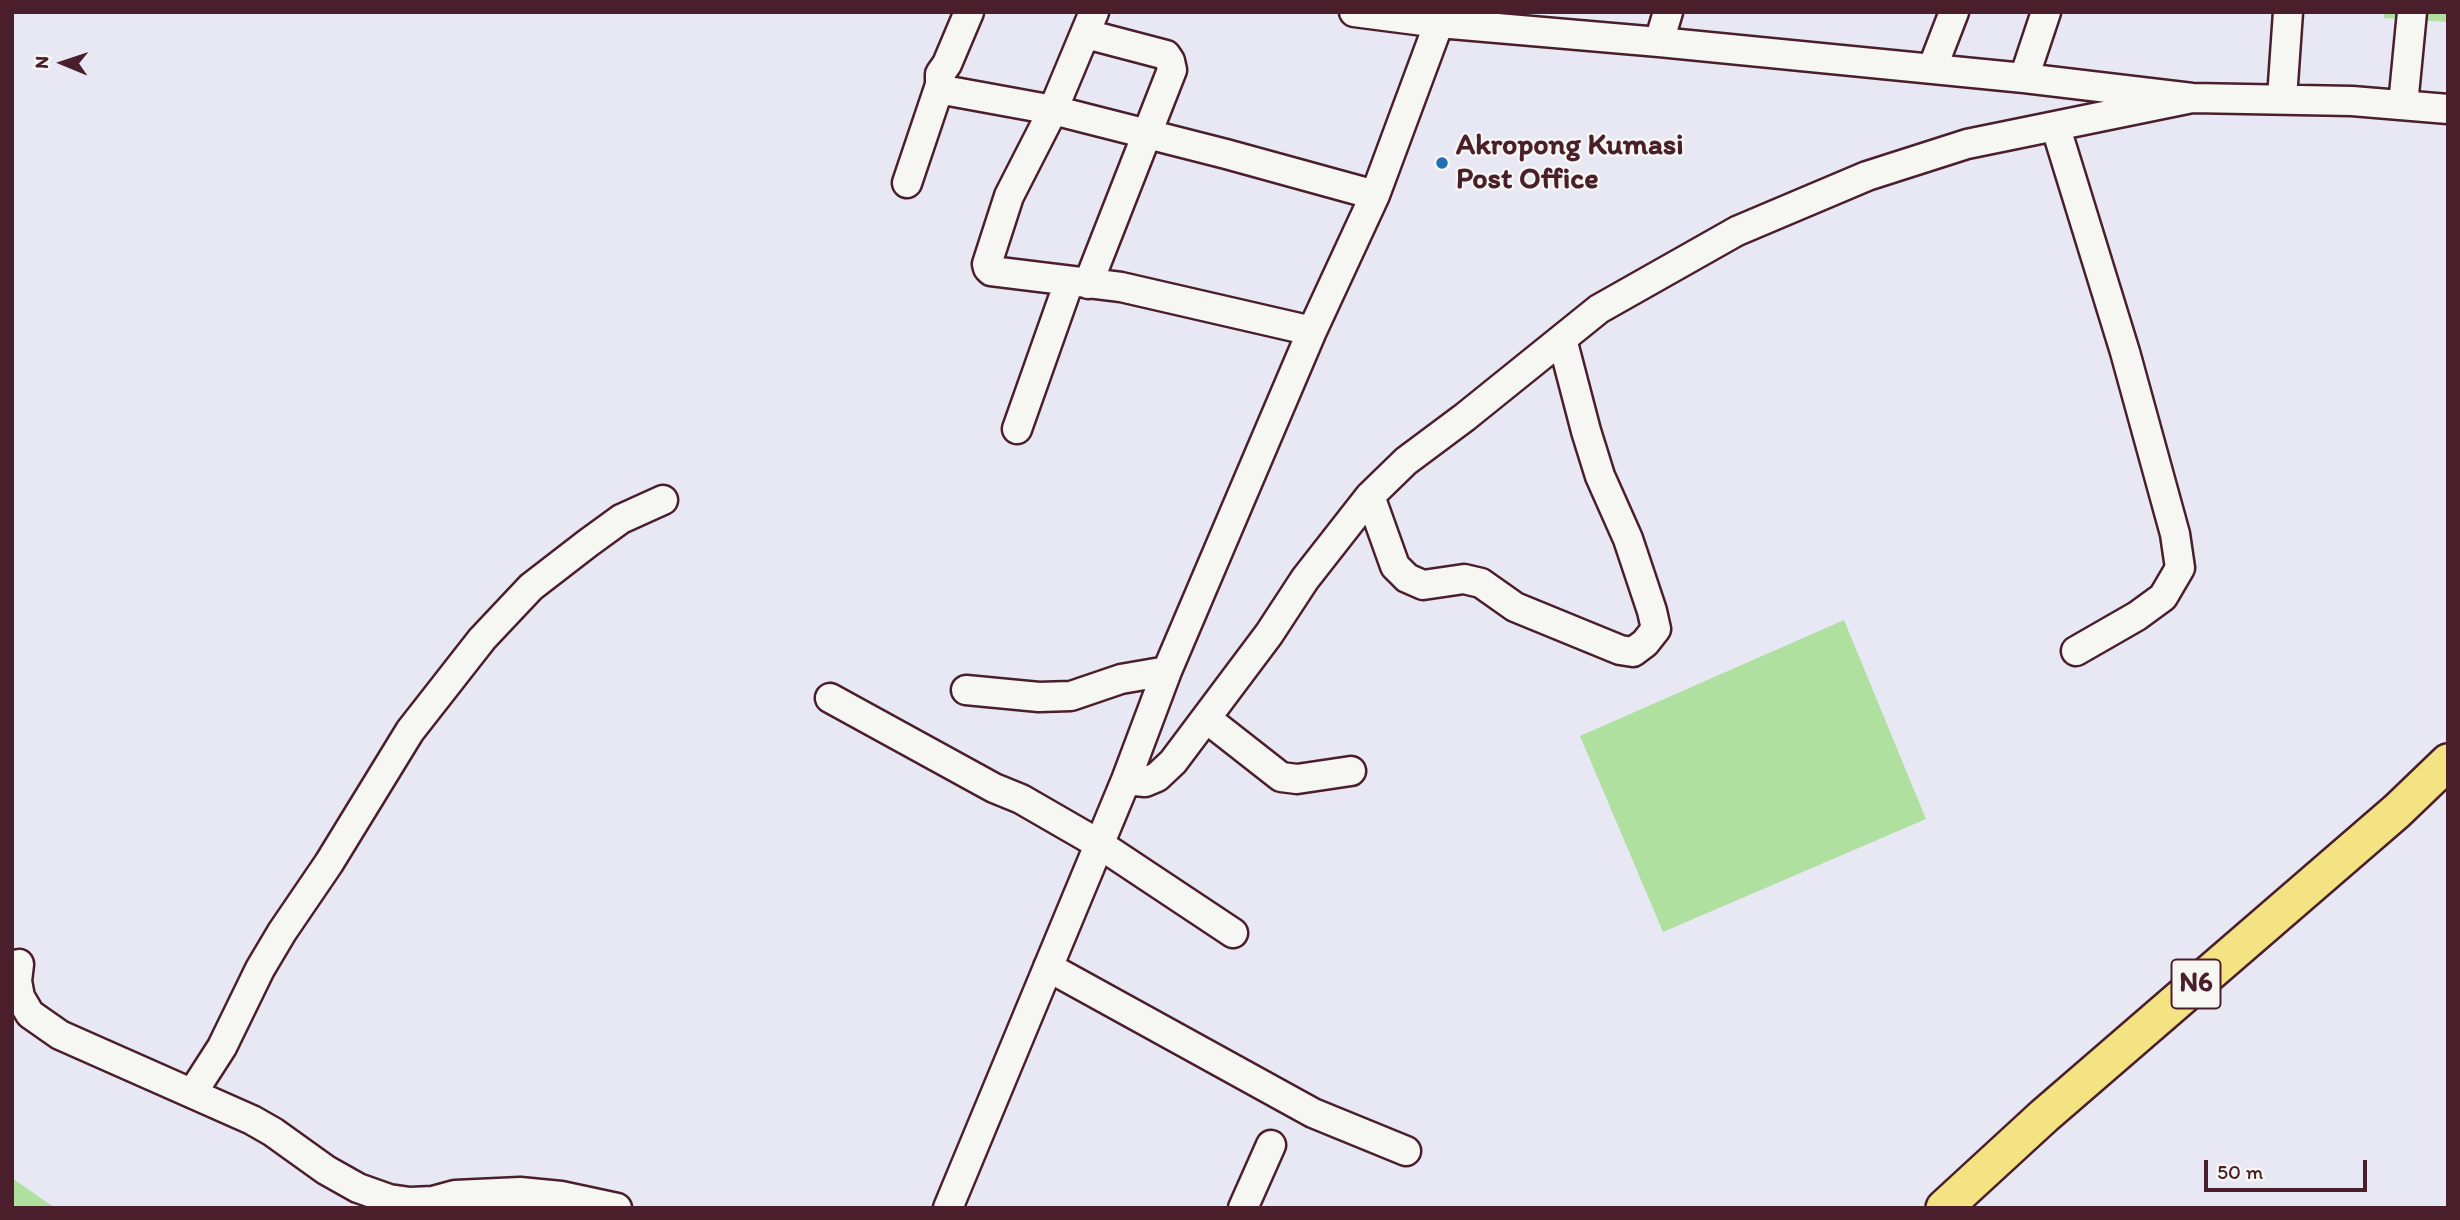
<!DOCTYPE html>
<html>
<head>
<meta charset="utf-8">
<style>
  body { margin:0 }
  #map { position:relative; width:2460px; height:1220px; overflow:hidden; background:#e8e7f4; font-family:Itim,sans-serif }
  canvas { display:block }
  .frame { position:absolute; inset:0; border:14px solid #4a1f2b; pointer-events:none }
  .north { position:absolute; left:28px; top:28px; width:70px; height:70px; -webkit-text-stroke:5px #f6f6f2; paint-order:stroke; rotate:272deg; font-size:19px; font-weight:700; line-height:28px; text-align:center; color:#4a1f2b }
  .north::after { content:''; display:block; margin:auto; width:24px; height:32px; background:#4a1f2b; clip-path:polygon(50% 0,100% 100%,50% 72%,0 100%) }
  .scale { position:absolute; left:2204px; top:1160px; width:163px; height:32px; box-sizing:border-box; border:4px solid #4a1f2b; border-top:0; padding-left:9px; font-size:21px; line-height:24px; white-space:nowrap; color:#4a1f2b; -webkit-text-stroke:5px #f6f6f2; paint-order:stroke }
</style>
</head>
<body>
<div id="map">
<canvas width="2460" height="1220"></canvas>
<div class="frame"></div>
<div class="north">N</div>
<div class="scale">50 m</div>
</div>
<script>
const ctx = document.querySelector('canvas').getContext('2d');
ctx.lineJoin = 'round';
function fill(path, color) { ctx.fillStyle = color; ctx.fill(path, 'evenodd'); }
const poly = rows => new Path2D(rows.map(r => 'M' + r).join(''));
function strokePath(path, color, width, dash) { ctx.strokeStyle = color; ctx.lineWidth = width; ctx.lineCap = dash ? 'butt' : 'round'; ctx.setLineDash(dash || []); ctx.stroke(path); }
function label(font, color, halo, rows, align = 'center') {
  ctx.font = font + ' Itim,sans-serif'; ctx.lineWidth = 5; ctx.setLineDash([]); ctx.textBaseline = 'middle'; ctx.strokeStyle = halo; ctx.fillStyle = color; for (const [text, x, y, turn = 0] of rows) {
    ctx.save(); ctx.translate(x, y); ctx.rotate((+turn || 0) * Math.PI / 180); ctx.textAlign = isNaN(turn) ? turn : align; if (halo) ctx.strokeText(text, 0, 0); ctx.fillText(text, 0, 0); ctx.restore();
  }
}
fill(poly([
  [2384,12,2448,12,2448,22,2384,18],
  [1844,620,1926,819,1663,932,1580,736],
  [12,1178,55,1208,12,1208]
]), '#afe0a0');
const minor = poly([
  [1094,12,1053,110,1009,196,987,264,988,268,991,271,1121,287,1312,331],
  [1354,12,1439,23,1659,42,2024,78,2192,98,2352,101,2448,109],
  [1086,34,1166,55,1170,61,1172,70,1088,284],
  [1659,42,1668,12],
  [1932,69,1954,12],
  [2024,78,2046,12],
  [940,85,949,91,1053,110,1226,154,1375,195],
  [2282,98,2288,12],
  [2403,105,2412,12],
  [2056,128,2125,352,2175,534,2180,568,2163,597,2137,616,2076,651],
  [907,183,940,85,940,74,947,64,969,12],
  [1017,429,1069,282],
  [1370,496,1395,566,1407,578,1423,585,1464,579,1481,583,1515,607,1620,650,1633,652,1645,643,1656,629,1652,611,1628,539,1600,476,1586,431,1562,339],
  [966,690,1039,697,1071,696,1121,679,1167,671],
  [830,698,994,788,1021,799,1099,844,1233,933],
  [1207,719,1281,777,1297,779,1351,771],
  [1126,780,1145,782,1157,777,1173,762,1269,634,1305,579,1370,496,1406,461,1465,417,1599,309,1737,231,1867,176,1967,144,2192,98],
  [19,964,17,981,20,997,30,1014,60,1035,252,1120,273,1132,326,1170,358,1188,389,1199,410,1202,433,1201,455,1195,520,1192,561,1196,617,1208],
  [1048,967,1313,1113,1406,1151],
  [193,1092,222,1047,260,969,282,932,329,863,410,731,482,639,531,587,588,543,621,519,663,500],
  [948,1208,1126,780,1167,671,1312,331,1375,195,1443,12],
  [1243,1208,1271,1145]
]);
const major = poly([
  [1944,1208,2044,1116,2397,811,2448,762]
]);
strokePath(minor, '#4a1f2b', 33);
strokePath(major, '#4a1f2b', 40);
strokePath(minor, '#f6f6f2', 28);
strokePath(major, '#f4e382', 35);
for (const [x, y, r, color] of [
  [1442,163,7,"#1f6fb2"]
]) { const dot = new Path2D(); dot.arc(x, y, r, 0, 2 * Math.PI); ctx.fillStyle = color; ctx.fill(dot); strokePath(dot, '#f6f6f2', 2.5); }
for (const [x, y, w] of [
  [2196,984,49]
]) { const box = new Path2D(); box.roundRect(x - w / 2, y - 24.5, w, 49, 5); ctx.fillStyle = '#f6f6f2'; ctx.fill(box); strokePath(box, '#4a1f2b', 2); }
label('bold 28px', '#4a1f2b', null, [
  ["N6",2196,984]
]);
label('bold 30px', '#4a1f2b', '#f6f6f2', [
  ["Akropong Kumasi",1456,146],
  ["Post Office",1456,180]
], 'left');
</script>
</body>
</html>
